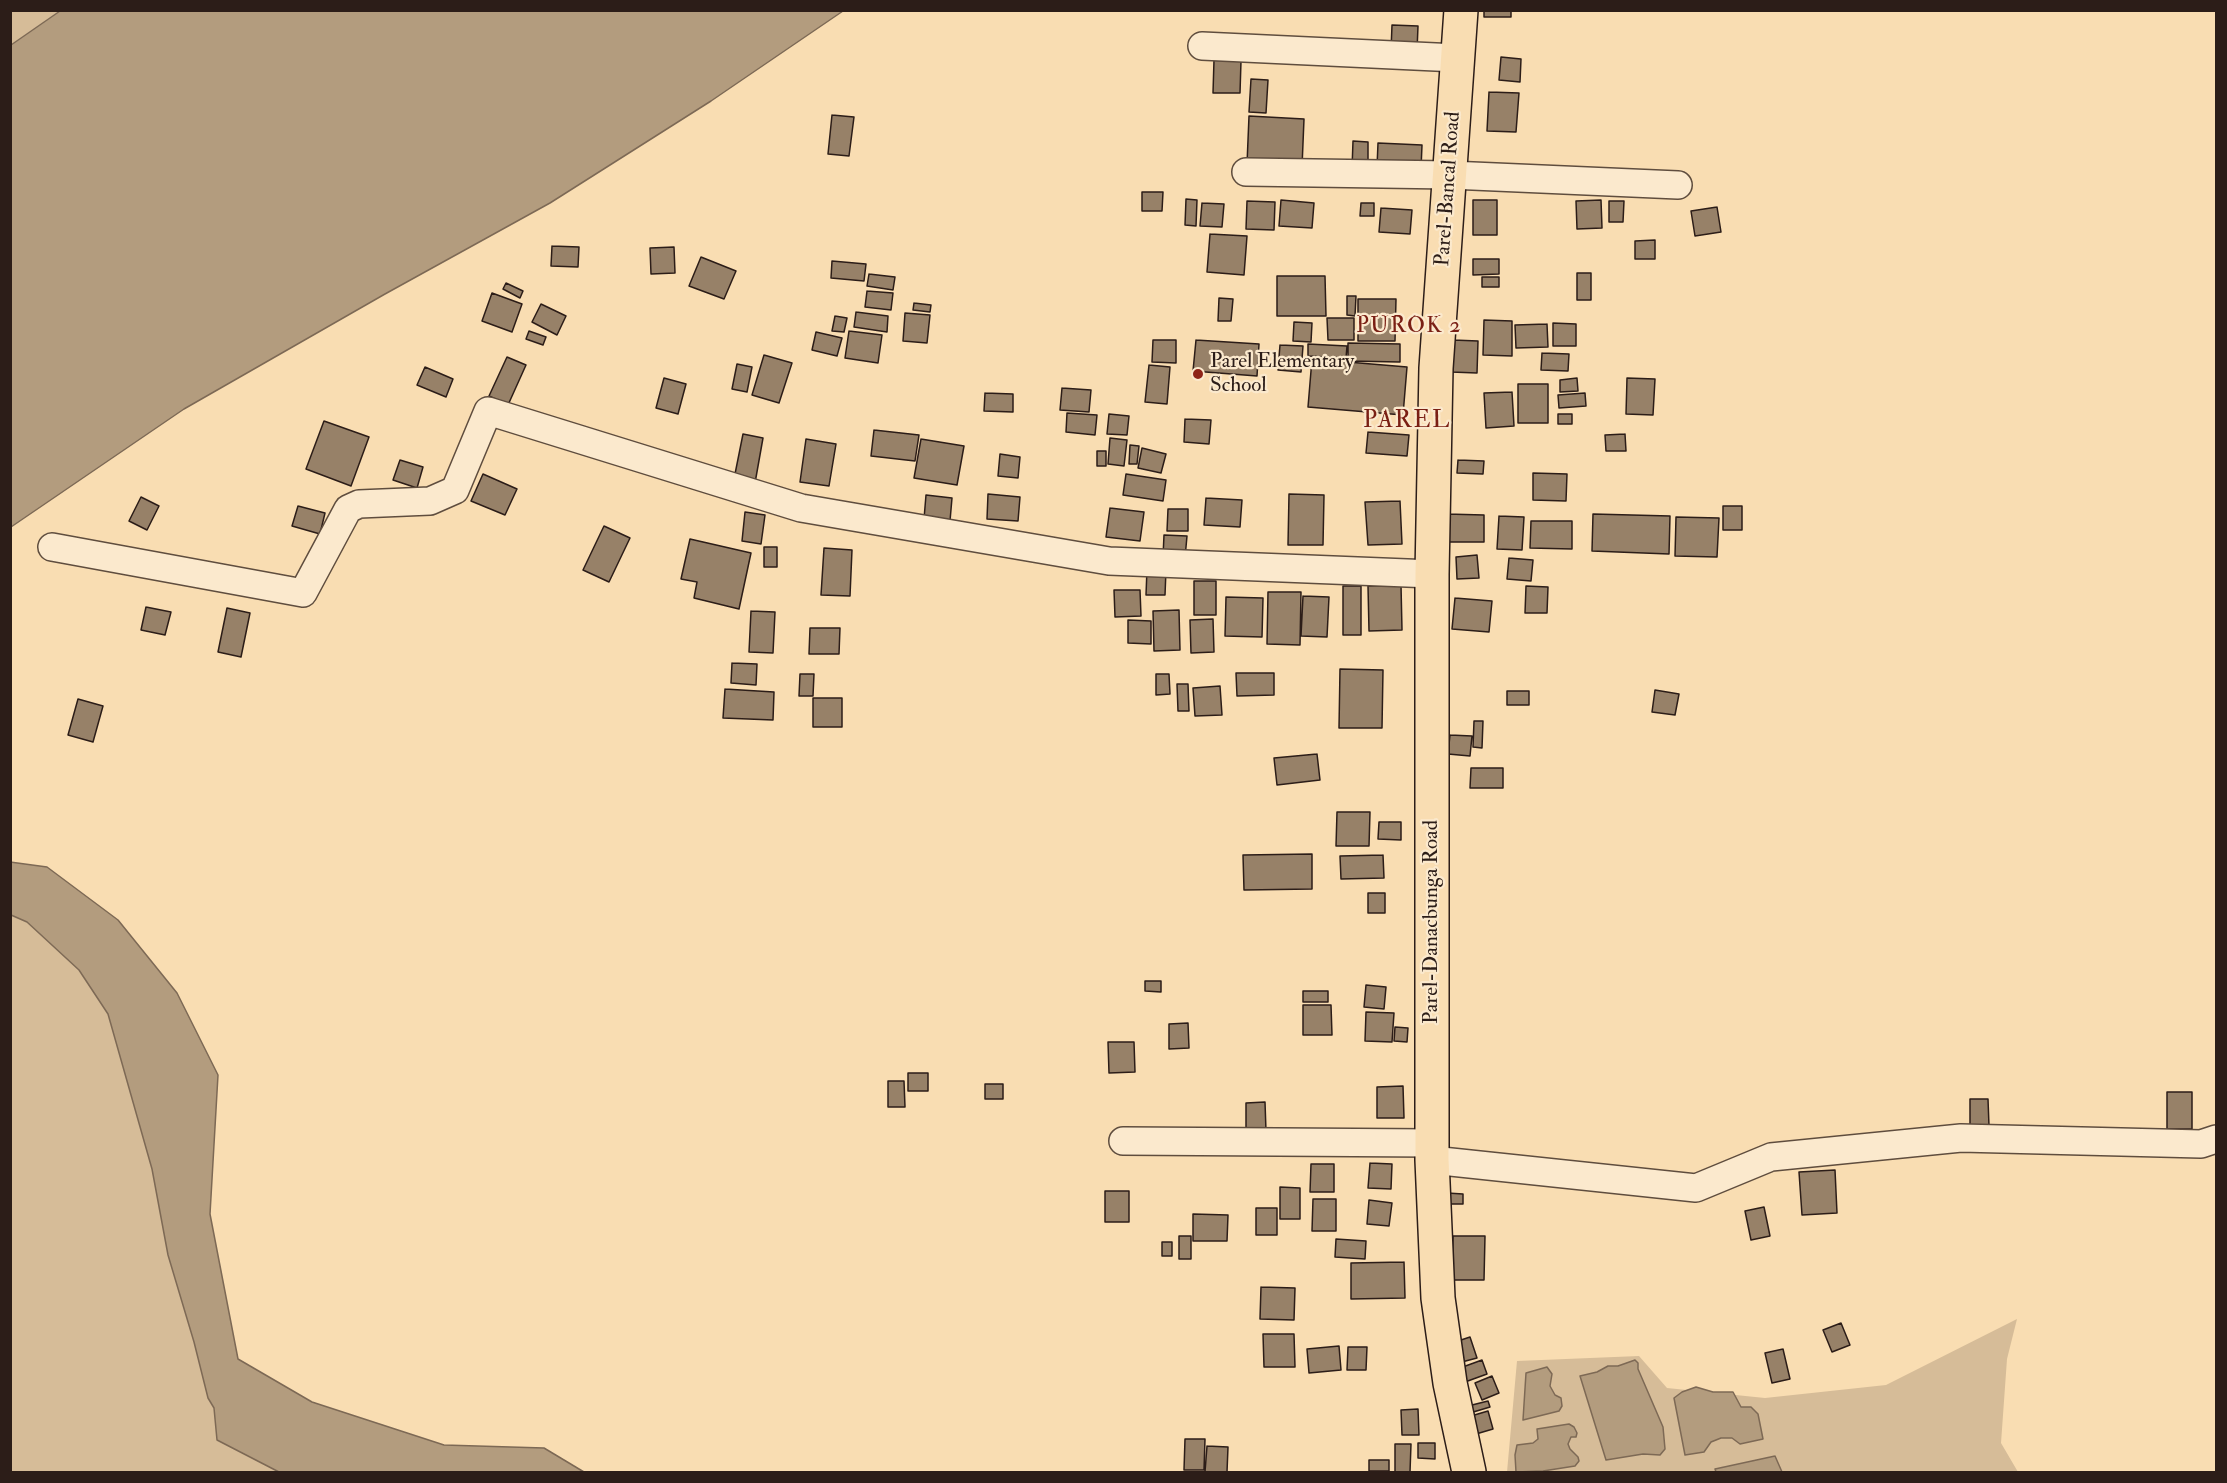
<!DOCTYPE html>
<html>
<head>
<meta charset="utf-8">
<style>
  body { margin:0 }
  #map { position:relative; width:2227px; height:1483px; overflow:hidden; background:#f9ddb2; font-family:"IM FELL Double Pica",serif }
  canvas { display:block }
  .frame { position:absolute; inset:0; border:12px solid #2c1d18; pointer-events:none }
</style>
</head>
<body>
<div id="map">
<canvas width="2227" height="1483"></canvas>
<div class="frame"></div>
</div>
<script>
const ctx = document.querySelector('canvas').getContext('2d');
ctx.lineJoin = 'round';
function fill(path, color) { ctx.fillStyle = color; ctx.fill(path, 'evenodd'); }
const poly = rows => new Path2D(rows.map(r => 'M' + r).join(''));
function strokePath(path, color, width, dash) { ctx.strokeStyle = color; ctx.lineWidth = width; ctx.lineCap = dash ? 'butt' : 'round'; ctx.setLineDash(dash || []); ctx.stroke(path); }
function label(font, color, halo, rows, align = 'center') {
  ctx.font = font + ' "IM FELL Double Pica",serif'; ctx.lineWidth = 4.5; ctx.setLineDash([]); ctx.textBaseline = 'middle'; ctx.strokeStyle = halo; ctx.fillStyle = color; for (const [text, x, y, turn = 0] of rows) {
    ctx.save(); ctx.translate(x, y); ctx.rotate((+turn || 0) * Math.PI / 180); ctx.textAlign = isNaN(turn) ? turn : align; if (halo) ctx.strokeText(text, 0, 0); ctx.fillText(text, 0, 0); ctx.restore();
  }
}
fill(poly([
  [11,11,60,11,11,45],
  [10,915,27,922,79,970,108,1014,152,1169,168,1255,194,1342,208,1398,214,1408,217,1440,279,1472,11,1472],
  [2017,1319,2007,1359,2001,1443,2018,1472,1507,1472,1517,1361,1639,1356,1667,1388,1765,1398,1886,1385]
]), '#d6bc98');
const water = poly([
  [60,11,60,10,843,11,711,101,550,203,385,294,184,409,11,527,11,45,60,11],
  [10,862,47,867,118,920,177,993,218,1075,210,1214,238,1359,312,1402,444,1445,544,1448,584,1472,279,1472,217,1440,214,1408,208,1398,194,1342,168,1255,152,1169,108,1014,79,970,27,922,11,915,10,862],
  [1635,1360,1638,1363,1638,1369,1663,1427,1665,1449,1660,1455,1643,1454,1606,1460,1580,1376,1597,1372,1608,1366,1618,1366,1635,1360],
  [1547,1367,1552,1374,1550,1386,1555,1395,1561,1398,1562,1406,1559,1411,1523,1420,1526,1373,1547,1367],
  [1696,1387,1713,1392,1733,1392,1741,1407,1751,1407,1758,1414,1763,1439,1740,1444,1732,1438,1721,1438,1711,1442,1704,1452,1685,1455,1674,1398,1682,1392,1696,1387],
  [1569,1424,1574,1427,1577,1433,1576,1437,1571,1437,1568,1444,1570,1449,1578,1457,1579,1461,1575,1466,1543,1471,1516,1472,1515,1455,1517,1445,1533,1443,1538,1439,1537,1429,1569,1424],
  [1775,1456,1782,1472,1716,1472,1715,1469,1775,1456]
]);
fill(water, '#b39c7e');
strokePath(water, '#7d6955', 1.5);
const building = poly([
  [1484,10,1511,10,1511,17,1484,17,1484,10],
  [1392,25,1418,26,1417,51,1391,51,1392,25],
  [1501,57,1521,59,1520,82,1499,80,1501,57],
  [1214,60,1241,61,1240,93,1213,93,1214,60],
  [1251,79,1268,80,1266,113,1249,112,1251,79],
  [1489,92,1519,93,1516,132,1487,131,1489,92],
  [832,115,854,117,849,156,828,154,832,115],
  [1249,116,1304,119,1302,167,1247,164,1249,116],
  [1353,141,1368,142,1368,169,1352,169,1353,141],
  [1378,143,1422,145,1421,169,1377,167,1378,143],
  [1142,192,1163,192,1162,211,1142,211,1142,192],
  [1186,199,1197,200,1196,226,1185,225,1186,199],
  [1281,200,1314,203,1312,228,1279,226,1281,200],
  [1473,200,1497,200,1497,235,1473,235,1473,200],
  [1601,200,1602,228,1577,229,1576,201,1601,200],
  [1247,201,1275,202,1274,230,1246,229,1247,201],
  [1609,201,1624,201,1623,222,1609,222,1609,201],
  [1202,203,1224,204,1222,227,1200,226,1202,203],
  [1361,203,1374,203,1374,216,1360,216,1361,203],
  [1717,207,1721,232,1695,236,1691,211,1717,207],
  [1381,208,1412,210,1410,234,1379,232,1381,208],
  [1210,234,1247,236,1244,275,1207,272,1210,234],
  [1655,240,1655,259,1635,259,1635,241,1655,240],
  [552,246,579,247,578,267,551,266,552,246],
  [674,247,675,273,651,274,650,248,674,247],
  [701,257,736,271,724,299,689,286,701,257],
  [1473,259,1499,259,1499,274,1473,275,1473,259],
  [832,261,866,264,864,281,831,278,832,261],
  [1577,273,1591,273,1591,300,1577,300,1577,273],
  [869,274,895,277,893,290,867,286,869,274],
  [1277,276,1325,276,1326,316,1277,316,1277,276],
  [1482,277,1499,277,1499,287,1482,287,1482,277],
  [506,283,523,291,520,298,503,289,506,283],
  [867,291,893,293,891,310,865,307,867,291],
  [492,293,522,304,512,332,482,321,492,293],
  [1347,296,1356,296,1355,316,1347,315,1347,296],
  [1219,298,1233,299,1231,321,1218,321,1219,298],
  [1358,299,1396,299,1395,341,1358,341,1358,299],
  [914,303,931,305,930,312,913,310,914,303],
  [541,304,566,316,557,335,532,322,541,304],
  [856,312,888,316,887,332,854,327,856,312],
  [905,313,930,315,927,343,903,341,905,313],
  [835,316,847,318,844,332,832,331,835,316],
  [1327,318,1354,318,1354,340,1328,340,1327,318],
  [1484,320,1512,321,1512,356,1483,355,1484,320],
  [1294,322,1312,323,1311,342,1293,341,1294,322],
  [1553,323,1576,324,1576,346,1553,346,1553,323],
  [1547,324,1548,347,1516,348,1515,325,1547,324],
  [529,331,546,337,543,345,526,339,529,331],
  [849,331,882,335,878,363,845,358,849,331],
  [816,332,842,338,837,356,812,350,816,332],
  [1153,340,1176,340,1176,363,1152,362,1153,340],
  [1196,340,1259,344,1257,376,1193,371,1196,340],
  [1453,340,1478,341,1477,373,1451,372,1453,340],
  [1348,343,1400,344,1400,362,1348,361,1348,343],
  [1308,344,1347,346,1346,358,1308,356,1308,344],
  [1280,345,1303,346,1301,372,1278,370,1280,345],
  [1542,353,1569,354,1568,371,1541,370,1542,353],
  [764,355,792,363,779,403,752,395,764,355],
  [507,357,526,365,508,405,489,396,507,357],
  [1312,359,1407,367,1403,415,1308,407,1312,359],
  [737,364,752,367,747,392,732,389,737,364],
  [1149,365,1170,367,1167,404,1145,402,1149,365],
  [425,367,453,379,446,397,417,385,425,367],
  [664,378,686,384,678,414,656,408,664,378],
  [1577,378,1578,391,1560,392,1560,380,1577,378],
  [1627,378,1655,379,1653,415,1626,414,1627,378],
  [1518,384,1548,384,1548,423,1518,423,1518,384],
  [1062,388,1091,390,1089,412,1060,410,1062,388],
  [1512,392,1514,426,1486,428,1484,393,1512,392],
  [985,393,1013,394,1013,412,984,411,985,393],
  [1585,393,1586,406,1559,408,1558,395,1585,393],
  [1067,413,1097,415,1095,435,1066,432,1067,413],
  [1109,414,1129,416,1127,435,1107,434,1109,414],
  [1558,414,1572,414,1572,424,1558,424,1558,414],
  [1185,419,1211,420,1209,444,1184,442,1185,419],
  [324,421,369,437,351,486,306,469,324,421],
  [874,430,919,435,915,461,871,456,874,430],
  [1368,432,1409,435,1407,456,1366,453,1368,432],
  [743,434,763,438,755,483,734,479,743,434],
  [1625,434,1626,451,1606,451,1605,435,1625,434],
  [1110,438,1127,440,1124,466,1108,464,1110,438],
  [806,439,836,444,829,486,800,482,806,439],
  [921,439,964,446,957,485,914,478,921,439],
  [1130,445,1139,446,1137,464,1129,464,1130,445],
  [1142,448,1166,454,1161,473,1138,468,1142,448],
  [1097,451,1106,451,1106,466,1097,466,1097,451],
  [1000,454,1020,457,1018,478,998,476,1000,454],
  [400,460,423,467,417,488,393,480,400,460],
  [1458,460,1484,461,1483,474,1457,473,1458,460],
  [1533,473,1567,474,1566,501,1533,500,1533,473],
  [483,474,517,489,505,515,471,501,483,474],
  [1126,474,1166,480,1163,501,1123,495,1126,474],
  [988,494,1020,497,1018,521,987,519,988,494],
  [1289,494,1324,495,1323,545,1288,545,1289,494],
  [926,495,952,498,950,521,924,519,926,495],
  [141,497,159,506,147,530,129,521,141,497],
  [1206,498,1242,500,1240,527,1204,525,1206,498],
  [1400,501,1402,544,1368,545,1365,502,1400,501],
  [298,506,325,513,320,534,292,526,298,506],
  [1723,506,1742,506,1742,530,1723,530,1723,506],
  [1110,508,1144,512,1140,541,1106,537,1110,508],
  [1168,509,1188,509,1188,531,1167,531,1168,509],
  [745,512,765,515,761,544,742,541,745,512],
  [1446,514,1484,515,1484,542,1445,542,1446,514],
  [1593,514,1670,516,1669,554,1592,551,1593,514],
  [1499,516,1524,517,1522,550,1497,549,1499,516],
  [1676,517,1719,518,1717,557,1675,556,1676,517],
  [1531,521,1572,521,1572,549,1530,548,1531,521],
  [604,526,630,538,609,582,583,570,604,526],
  [1164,535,1187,536,1185,558,1163,557,1164,535],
  [690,539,751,553,739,609,694,598,697,582,681,579,690,539],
  [764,547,777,547,777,567,764,567,764,547],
  [824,548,852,550,850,596,821,595,824,548],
  [1477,555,1479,578,1457,579,1456,557,1477,555],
  [1509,558,1533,560,1531,581,1507,579,1509,558],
  [1147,569,1166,570,1165,595,1146,595,1147,569],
  [1194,581,1216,581,1216,615,1194,615,1194,581],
  [1401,585,1402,630,1369,631,1368,586,1401,585],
  [1343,586,1361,586,1361,635,1343,635,1343,586],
  [1526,586,1548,587,1547,613,1525,613,1526,586],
  [1114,590,1140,590,1141,616,1115,617,1114,590],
  [1268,592,1301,592,1300,645,1267,644,1268,592],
  [1303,596,1329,597,1327,637,1301,636,1303,596],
  [1226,597,1263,598,1262,637,1225,636,1226,597],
  [1455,598,1492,601,1489,632,1452,629,1455,598],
  [146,607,171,612,165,635,141,630,146,607],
  [227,608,250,613,241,657,218,652,227,608],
  [1179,610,1180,650,1154,651,1153,611,1179,610],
  [751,611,775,612,773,653,749,652,751,611],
  [1213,619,1214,652,1191,653,1190,620,1213,619],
  [1128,620,1151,621,1151,644,1128,643,1128,620],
  [810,628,840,628,839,654,809,654,810,628],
  [732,663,757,664,756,685,731,683,732,663],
  [1340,669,1383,670,1382,728,1339,728,1340,669],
  [1236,673,1274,673,1274,695,1237,696,1236,673],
  [800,674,814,674,813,696,799,696,800,674],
  [1156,674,1169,674,1170,694,1156,695,1156,674],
  [1177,684,1188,684,1189,711,1178,711,1177,684],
  [1220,686,1222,715,1195,716,1193,688,1220,686],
  [725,689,774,692,773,720,723,718,725,689],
  [1655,690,1679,694,1675,715,1652,712,1655,690],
  [1507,691,1529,691,1529,705,1507,705,1507,691],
  [813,698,842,698,842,727,813,727,813,698],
  [78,699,103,706,93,742,68,735,78,699],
  [1474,721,1483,721,1482,748,1473,747,1474,721],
  [1450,735,1472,736,1470,756,1448,754,1450,735],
  [1317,754,1320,780,1277,785,1274,758,1317,754],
  [1471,768,1503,768,1503,788,1470,788,1471,768],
  [1337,812,1370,812,1369,846,1336,846,1337,812],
  [1379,822,1401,822,1401,840,1378,839,1379,822],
  [1312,854,1312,889,1244,890,1243,855,1312,854],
  [1383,855,1384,878,1341,879,1340,856,1383,855],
  [1368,893,1385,893,1385,913,1368,913,1368,893],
  [1145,981,1161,981,1161,992,1145,991,1145,981],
  [1366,985,1386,987,1384,1009,1364,1007,1366,985],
  [1303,991,1328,991,1328,1002,1303,1002,1303,991],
  [1303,1005,1331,1005,1332,1035,1303,1035,1303,1005],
  [1366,1012,1394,1013,1392,1042,1365,1041,1366,1012],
  [1188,1023,1189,1048,1169,1049,1169,1024,1188,1023],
  [1395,1027,1408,1028,1407,1042,1394,1041,1395,1027],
  [1108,1042,1134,1042,1135,1072,1109,1073,1108,1042],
  [908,1073,928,1073,928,1091,908,1091,908,1073],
  [888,1081,904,1081,905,1107,888,1107,888,1081],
  [985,1084,1003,1084,1003,1099,985,1099,985,1084],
  [1403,1086,1404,1118,1377,1118,1377,1087,1403,1086],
  [2167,1092,2192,1092,2192,1129,2167,1129,2167,1092],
  [1970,1099,1988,1099,1989,1126,1970,1127,1970,1099],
  [1265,1102,1266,1131,1246,1131,1246,1103,1265,1102],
  [1370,1163,1392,1164,1391,1189,1368,1188,1370,1163],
  [1311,1164,1334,1164,1334,1192,1310,1192,1311,1164],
  [1835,1170,1837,1213,1802,1215,1799,1172,1835,1170],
  [1280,1187,1300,1188,1300,1219,1280,1219,1280,1187],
  [1105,1191,1129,1191,1129,1222,1105,1222,1105,1191],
  [1447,1193,1463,1194,1463,1204,1446,1204,1447,1193],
  [1313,1199,1336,1199,1336,1231,1312,1231,1313,1199],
  [1369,1200,1392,1203,1389,1226,1367,1224,1369,1200],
  [1764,1207,1770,1236,1751,1240,1745,1211,1764,1207],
  [1256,1208,1277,1208,1277,1235,1256,1235,1256,1208],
  [1193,1214,1228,1215,1227,1241,1193,1241,1193,1214],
  [1179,1236,1191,1236,1191,1259,1179,1259,1179,1236],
  [1453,1236,1485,1236,1484,1280,1452,1280,1453,1236],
  [1336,1239,1366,1241,1365,1259,1335,1257,1336,1239],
  [1162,1242,1172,1242,1172,1256,1162,1256,1162,1242],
  [1404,1262,1405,1298,1351,1299,1351,1263,1404,1262],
  [1261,1287,1295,1288,1294,1320,1260,1319,1261,1287],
  [1841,1323,1850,1345,1832,1352,1823,1330,1841,1323],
  [1263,1334,1294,1334,1295,1367,1264,1367,1263,1334],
  [1470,1337,1477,1358,1458,1363,1452,1343,1470,1337],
  [1339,1346,1341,1370,1309,1373,1307,1349,1339,1346],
  [1348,1347,1367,1347,1366,1370,1347,1370,1348,1347],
  [1783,1349,1790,1379,1772,1383,1765,1353,1783,1349],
  [1482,1360,1487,1374,1465,1382,1460,1368,1482,1360],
  [1492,1376,1499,1393,1482,1400,1475,1383,1492,1376],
  [1488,1401,1490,1407,1470,1413,1468,1406,1488,1401],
  [1418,1409,1419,1435,1402,1435,1401,1410,1418,1409],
  [1488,1411,1493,1429,1476,1434,1471,1416,1488,1411],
  [1185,1439,1205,1439,1204,1470,1184,1470,1185,1439],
  [1418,1443,1435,1443,1435,1459,1418,1458,1418,1443],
  [1395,1444,1411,1444,1410,1472,1395,1472,1395,1444],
  [1207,1446,1228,1447,1227,1472,1205,1472,1207,1446],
  [1369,1460,1389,1460,1389,1471,1369,1471,1369,1460]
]);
fill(building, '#978168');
strokePath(building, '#2c1d18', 1.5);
const minor = poly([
  [1202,46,1457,58],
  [1246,172,1450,175,1678,185],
  [52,547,303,593,348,509,359,504,430,501,455,490,488,411,801,508,1109,561,1432,574],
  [1123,1141,1432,1143],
  [1432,1160,1696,1188,1771,1157,1961,1138,2201,1144,2216,1139]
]);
const major = poly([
  [1461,10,1436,368,1432,574,1432,1160,1438,1298,1450,1383,1469,1472]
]);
strokePath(minor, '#5f4d3e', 30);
strokePath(major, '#2c1d18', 36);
strokePath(minor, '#fbe9cd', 27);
strokePath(major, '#f9ddb2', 33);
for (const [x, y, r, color] of [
  [1198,374,6,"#8f2418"]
]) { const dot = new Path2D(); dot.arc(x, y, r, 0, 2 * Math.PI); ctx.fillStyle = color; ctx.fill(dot); strokePath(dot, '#fbe9cd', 2); }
label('21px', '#2c1d18', '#fbe9cd', [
  ["Parel-Bancal Road",1449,189,-86],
  ["Parel-Danacbunga Road",1432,922,-90]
]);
label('21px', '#2c1d18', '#fbe9cd', [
  ["Parel Elementary",1210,362],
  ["School",1210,386]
], 'left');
ctx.letterSpacing = '1.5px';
label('22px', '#7a1f14', '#fbe9cd', [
  ["PUROK 2",1409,327]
]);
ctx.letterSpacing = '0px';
ctx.letterSpacing = '1.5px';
label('24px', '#7a1f14', '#fbe9cd', [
  ["PAREL",1407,422]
]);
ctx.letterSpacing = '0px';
</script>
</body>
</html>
